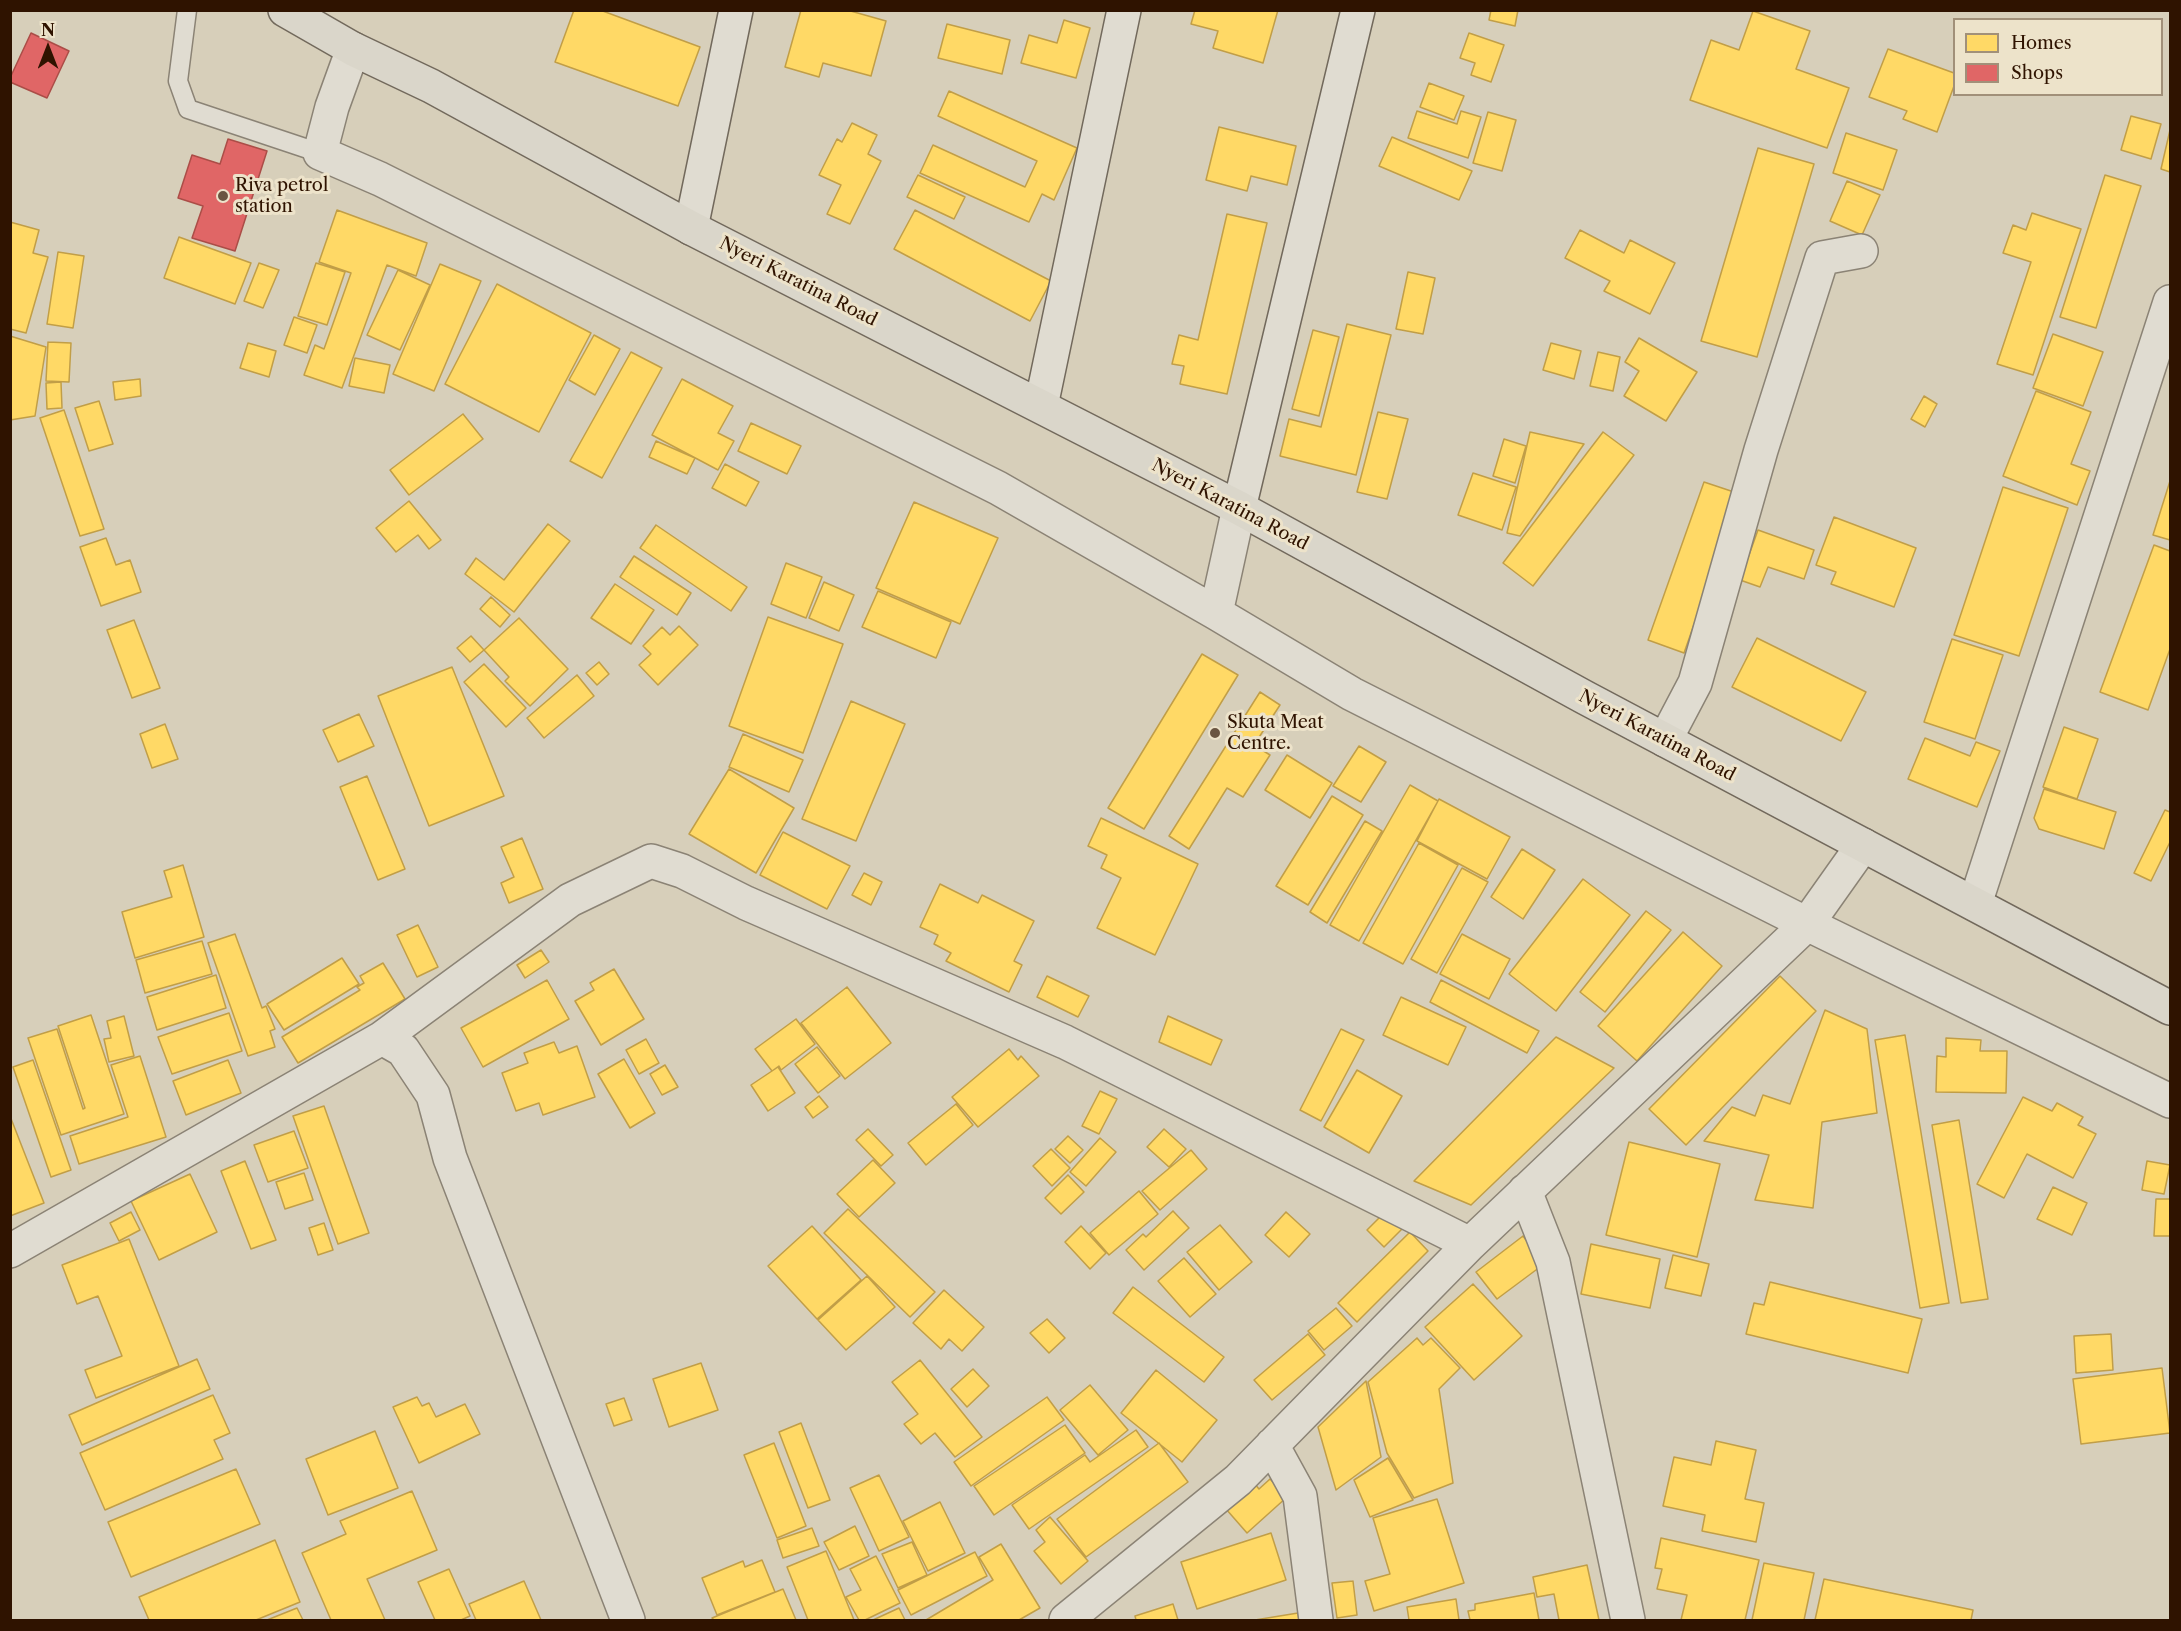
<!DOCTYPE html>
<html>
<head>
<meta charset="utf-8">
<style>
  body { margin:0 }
  #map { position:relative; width:2181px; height:1631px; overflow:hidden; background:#d7cfba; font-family:"Libre Caslon Text",serif }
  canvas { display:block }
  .frame { position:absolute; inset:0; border:12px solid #2f1300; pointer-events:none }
  .legend { position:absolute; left:1953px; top:18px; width:210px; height:78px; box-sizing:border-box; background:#ede3ca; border:2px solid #a19079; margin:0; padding:8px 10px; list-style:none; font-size:18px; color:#2f1300 }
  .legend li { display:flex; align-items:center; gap:12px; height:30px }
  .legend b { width:30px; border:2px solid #a19079 }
  .north { position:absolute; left:18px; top:18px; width:60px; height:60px; -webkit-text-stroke:4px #ede3ca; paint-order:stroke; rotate:0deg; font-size:16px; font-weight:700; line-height:24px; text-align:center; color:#2f1300 }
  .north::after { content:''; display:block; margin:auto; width:21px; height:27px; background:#2f1300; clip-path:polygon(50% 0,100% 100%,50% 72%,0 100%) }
</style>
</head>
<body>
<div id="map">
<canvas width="2181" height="1631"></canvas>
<div class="frame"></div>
<ul class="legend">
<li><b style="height:16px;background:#ffd966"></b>Homes</li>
<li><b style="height:16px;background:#e06666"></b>Shops</li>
</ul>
<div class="north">N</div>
</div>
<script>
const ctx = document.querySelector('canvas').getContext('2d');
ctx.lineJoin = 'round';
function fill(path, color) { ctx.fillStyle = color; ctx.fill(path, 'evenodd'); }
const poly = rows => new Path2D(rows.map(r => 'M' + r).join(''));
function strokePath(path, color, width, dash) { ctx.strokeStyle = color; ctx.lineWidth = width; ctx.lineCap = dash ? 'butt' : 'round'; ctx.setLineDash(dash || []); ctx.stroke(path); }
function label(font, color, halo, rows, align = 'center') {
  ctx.font = font + ' "Libre Caslon Text",serif'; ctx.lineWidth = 6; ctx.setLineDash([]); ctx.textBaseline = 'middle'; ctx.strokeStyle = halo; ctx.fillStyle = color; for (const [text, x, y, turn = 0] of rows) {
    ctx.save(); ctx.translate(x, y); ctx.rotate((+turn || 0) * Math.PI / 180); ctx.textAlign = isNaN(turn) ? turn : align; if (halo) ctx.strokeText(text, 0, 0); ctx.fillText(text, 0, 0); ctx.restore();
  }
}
const homes = poly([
  [574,10,600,10,700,47,678,106,555,62,574,10],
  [801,10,847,10,886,21,871,76,823,63,819,77,785,67,801,10],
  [1195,10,1278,10,1263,63,1213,48,1218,31,1191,24,1195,10],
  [1491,10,1518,10,1515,26,1489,20,1491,10],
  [1753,11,1810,31,1796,69,1849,88,1827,148,1690,100,1711,40,1739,50,1753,11],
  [1064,20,1090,28,1076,78,1021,63,1029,35,1057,43,1064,20],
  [947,24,1010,40,1002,74,938,58,947,24],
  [1469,33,1504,45,1491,82,1471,75,1475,63,1460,58,1469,33],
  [1888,49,1954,73,1954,86,1937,132,1903,119,1907,111,1869,97,1888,49],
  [1429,83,1464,96,1454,120,1420,107,1429,83],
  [949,91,1077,148,1054,200,1042,194,1029,222,920,173,933,145,1025,187,1037,161,938,116,949,91],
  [1417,111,1457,124,1461,111,1481,117,1468,158,1408,138,1417,111],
  [1488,112,1516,120,1502,171,1473,163,1488,112],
  [2131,116,2161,124,2151,159,2121,150,2131,116],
  [852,123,877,135,868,154,881,161,850,224,827,214,841,185,819,175,837,139,842,142,852,123],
  [1219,127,1296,146,1287,185,1251,176,1247,191,1206,180,1219,127],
  [2170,130,2170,172,2161,169,2170,130],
  [1846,133,1897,150,1883,190,1833,173,1846,133],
  [1392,137,1472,171,1459,200,1379,166,1392,137],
  [1758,148,1814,164,1757,357,1701,341,1758,148],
  [918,175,965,197,954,219,907,197,918,175],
  [2105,175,2141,186,2096,328,2060,317,2105,175],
  [1847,181,1880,195,1862,235,1830,221,1847,181],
  [337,210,427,243,416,276,387,265,342,388,304,375,315,345,324,349,351,273,319,262,337,210],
  [915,210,1051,281,1030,321,894,249,915,210],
  [2032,213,2081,229,2033,375,1997,364,2031,262,2003,253,2013,225,2026,230,2032,213],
  [1227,214,1267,223,1227,394,1180,384,1184,366,1172,364,1179,335,1198,340,1227,214],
  [10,222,39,230,33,253,48,257,26,333,10,329,10,222],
  [1580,230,1624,253,1630,240,1675,263,1650,314,1604,291,1610,281,1565,258,1580,230],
  [179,237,251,263,235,304,164,278,179,237],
  [58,252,84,256,73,328,47,324,58,252],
  [259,263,279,270,263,308,244,301,259,263],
  [316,263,345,272,327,325,298,316,316,263],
  [440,264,481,281,434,391,393,374,440,264],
  [398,270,430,285,400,350,367,335,398,270],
  [1408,272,1435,278,1423,334,1396,329,1408,272],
  [497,284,591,333,539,432,445,384,497,284],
  [294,317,317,325,307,353,284,345,294,317],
  [1347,324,1391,335,1356,475,1280,456,1289,419,1321,427,1347,324],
  [1313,330,1339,337,1319,416,1292,409,1313,330],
  [2053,334,2103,352,2083,406,2033,388,2053,334],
  [594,335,620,349,595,395,569,380,594,335],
  [10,336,46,347,35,416,10,420,10,336],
  [1639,338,1697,372,1666,421,1624,396,1639,371,1625,362,1639,338],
  [48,342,71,343,69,382,46,381,48,342],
  [248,343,276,351,269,377,240,368,248,343],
  [1551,343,1581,351,1574,379,1543,370,1551,343],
  [631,352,662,368,602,478,570,461,631,352],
  [1598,352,1620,357,1613,391,1590,386,1598,352],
  [355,358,390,365,384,393,349,386,355,358],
  [140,379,141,396,115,400,113,382,140,379],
  [682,379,733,406,718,433,734,441,718,470,652,435,682,379],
  [61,382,62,408,47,409,46,383,61,382],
  [2036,391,2091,412,2071,464,2090,471,2077,505,2003,476,2036,391],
  [1924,396,1937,404,1925,427,1911,419,1924,396],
  [99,401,113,444,89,451,75,408,99,401],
  [64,410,104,529,80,536,40,418,64,410],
  [1378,412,1408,419,1387,499,1357,492,1378,412],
  [463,414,483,439,409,495,390,470,463,414],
  [751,423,801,446,787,474,738,451,751,423],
  [1530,432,1584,444,1520,536,1507,533,1530,432],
  [1603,432,1634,455,1533,586,1503,563,1603,432],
  [1504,439,1526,446,1515,483,1493,476,1504,439],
  [656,441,695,458,687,474,649,457,656,441],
  [725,464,759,482,746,506,712,488,725,464],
  [1473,473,1516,487,1502,530,1458,515,1473,473],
  [2170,481,2170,540,2153,535,2170,481],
  [1704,482,1740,494,1684,653,1648,640,1704,482],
  [2003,487,2068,508,2019,656,1954,635,2003,487],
  [409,501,441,540,429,549,418,535,396,552,376,528,409,501],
  [914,502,998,538,960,624,876,588,914,502],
  [1834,517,1916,548,1894,607,1831,584,1836,572,1816,565,1834,517],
  [548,524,570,541,514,612,465,574,476,558,504,580,548,524],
  [656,525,747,587,731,611,640,548,656,525],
  [1758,530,1814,550,1804,579,1768,567,1760,587,1740,580,1758,530],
  [106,538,116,565,130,560,141,592,101,606,80,547,106,538],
  [2154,545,2170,551,2170,649,2148,710,2100,692,2154,545],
  [634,556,691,593,677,615,620,577,634,556],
  [786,563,822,577,806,618,771,604,786,563],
  [824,582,854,595,839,631,809,618,824,582],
  [615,584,654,610,631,644,591,618,615,584],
  [878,591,951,622,936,658,862,627,878,591],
  [491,597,510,615,500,627,480,609,491,597],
  [768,617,843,644,803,753,729,726,768,617],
  [519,618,568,669,530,706,505,681,509,677,484,650,519,618],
  [134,620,160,688,132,698,107,630,134,620],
  [679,626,698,645,658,685,639,665,651,654,643,646,662,627,670,635,679,626],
  [471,636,484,650,470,662,457,648,471,636],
  [1757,638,1866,692,1841,741,1732,687,1757,638],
  [1952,639,2003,655,1975,739,1924,722,1952,639],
  [1202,654,1238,675,1144,829,1108,808,1202,654],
  [599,662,609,674,597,685,586,673,599,662],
  [484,664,526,708,506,727,464,682,484,664],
  [452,667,504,796,429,826,378,696,452,667],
  [577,675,594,696,544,738,527,718,577,675],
  [1260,692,1280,705,1254,745,1270,755,1243,797,1227,788,1189,849,1169,836,1260,692],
  [851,701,905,724,856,841,802,819,851,701],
  [359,714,374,746,338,762,323,730,359,714],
  [165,724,178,759,152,768,140,734,165,724],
  [2064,727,2098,739,2077,799,2043,787,2064,727],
  [743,734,803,760,789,792,729,767,743,734],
  [1925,738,1970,756,1976,742,2000,751,1977,807,1908,779,1925,738],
  [1359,746,1386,762,1361,802,1333,786,1359,746],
  [1287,755,1332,783,1310,818,1265,790,1287,755],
  [729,769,794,808,756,873,689,834,729,769],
  [367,776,405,869,378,880,340,787,367,776],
  [1410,785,1438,801,1359,941,1330,925,1410,785],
  [2044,789,2116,812,2104,849,2039,829,2034,818,2044,789],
  [1332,796,1363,815,1308,905,1276,886,1332,796],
  [1439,799,1510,837,1487,879,1417,841,1439,799],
  [2165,810,2170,812,2170,842,2151,881,2134,873,2165,810],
  [1101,818,1198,864,1155,955,1097,928,1121,878,1101,868,1107,855,1088,846,1101,818],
  [1365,821,1382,831,1327,923,1310,912,1365,821],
  [783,832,850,866,827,909,760,875,783,832],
  [522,838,543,889,509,903,501,883,514,877,501,847,522,838],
  [1419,843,1458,865,1403,964,1363,943,1419,843],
  [1522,849,1555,870,1523,919,1491,897,1522,849],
  [183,865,204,937,135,958,122,912,172,897,164,871,183,865],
  [1462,868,1488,882,1437,973,1411,959,1462,868],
  [864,873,882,882,871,905,852,895,864,873],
  [1583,879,1630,915,1556,1011,1509,974,1583,879],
  [940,884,978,903,982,895,1034,921,1014,961,1022,965,1009,992,946,961,951,953,934,944,938,935,920,927,940,884],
  [1646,911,1671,930,1605,1012,1580,992,1646,911],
  [418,925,438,967,417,977,397,935,418,925],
  [1683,932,1722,966,1637,1061,1598,1026,1683,932],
  [235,934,262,1008,266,1006,275,1029,270,1031,275,1047,248,1056,208,943,235,934],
  [1462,934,1510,959,1489,999,1440,974,1462,934],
  [202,941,212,974,145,993,136,960,202,941],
  [541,950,549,962,525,978,517,965,541,950],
  [342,958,359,984,284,1030,267,1004,342,958],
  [383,963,405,999,298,1063,282,1037,360,990,357,987,364,983,360,976,383,963],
  [614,969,644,1019,601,1045,575,1001,594,990,590,983,614,969],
  [216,975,226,1008,157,1030,147,997,216,975],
  [1047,976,1089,996,1078,1017,1037,997,1047,976],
  [1780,976,1816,1011,1686,1145,1649,1109,1780,976],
  [547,980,569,1019,483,1067,461,1028,547,980],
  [1441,980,1539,1031,1527,1053,1430,1002,1441,980],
  [847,987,891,1043,845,1079,801,1023,847,987],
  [1401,997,1466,1027,1448,1065,1383,1035,1401,997],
  [1825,1010,1867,1029,1877,1113,1822,1122,1813,1208,1755,1200,1769,1155,1704,1141,1732,1107,1755,1116,1763,1095,1790,1104,1825,1010],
  [229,1013,242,1051,172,1074,158,1037,229,1013],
  [91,1015,124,1114,61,1135,28,1038,57,1029,83,1109,85,1108,58,1026,91,1015],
  [124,1016,134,1056,109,1062,104,1039,111,1038,107,1021,124,1016],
  [1168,1016,1222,1040,1211,1065,1159,1042,1168,1016],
  [796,1019,815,1044,781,1070,779,1066,772,1071,755,1049,796,1019],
  [1341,1029,1364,1040,1321,1121,1300,1110,1341,1029],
  [1905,1035,1949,1303,1920,1308,1875,1040,1905,1035],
  [1556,1037,1614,1068,1471,1205,1414,1181,1556,1037],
  [1946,1038,1981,1040,1980,1051,2007,1051,2006,1093,1936,1092,1937,1056,1946,1057,1946,1038],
  [646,1039,659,1063,639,1074,626,1050,646,1039],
  [554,1042,559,1053,577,1046,595,1097,543,1115,539,1103,516,1111,502,1073,528,1063,524,1053,554,1042],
  [817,1047,840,1076,818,1093,795,1064,817,1047],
  [1009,1049,1018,1060,1021,1056,1039,1076,978,1127,952,1097,1009,1049],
  [140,1056,166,1137,79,1164,70,1136,128,1117,111,1065,140,1056],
  [624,1059,655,1113,630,1128,598,1074,624,1059],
  [33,1060,71,1170,51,1177,13,1067,33,1060],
  [228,1060,241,1093,186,1115,173,1081,228,1060],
  [665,1065,678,1087,662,1095,650,1074,665,1065],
  [778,1067,795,1093,768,1111,751,1085,778,1067],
  [1357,1070,1402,1096,1369,1153,1324,1127,1357,1070],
  [1100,1091,1117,1099,1099,1134,1082,1126,1100,1091],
  [819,1096,828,1107,813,1118,805,1107,819,1096],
  [2023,1097,2052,1111,2057,1103,2083,1117,2078,1125,2096,1134,2073,1178,2027,1154,2004,1198,1977,1184,2023,1097],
  [956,1104,973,1125,926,1165,908,1143,956,1104],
  [324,1106,369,1233,338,1244,293,1116,324,1106],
  [10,1116,44,1203,10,1216,10,1116],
  [1959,1120,1988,1299,1961,1303,1932,1125,1959,1120],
  [868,1129,893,1155,881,1166,856,1140,868,1129],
  [1164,1129,1186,1149,1169,1167,1147,1147,1164,1129],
  [294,1131,308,1168,268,1182,254,1145,294,1131],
  [1068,1136,1083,1150,1070,1163,1055,1149,1068,1136],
  [1100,1138,1116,1152,1086,1186,1070,1172,1100,1138],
  [1629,1142,1720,1164,1697,1257,1606,1235,1629,1142],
  [1051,1149,1070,1168,1052,1186,1033,1166,1051,1149],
  [1191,1150,1207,1169,1160,1210,1142,1191,1191,1150],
  [873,1160,895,1183,859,1217,837,1194,873,1160],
  [245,1161,276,1240,251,1249,221,1171,245,1161],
  [2147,1161,2170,1165,2164,1194,2142,1190,2147,1161],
  [304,1173,313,1200,285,1209,276,1182,304,1173],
  [190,1174,217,1232,159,1260,131,1201,190,1174],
  [1068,1175,1084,1192,1061,1214,1045,1198,1068,1175],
  [2053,1187,2087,1203,2072,1235,2037,1219,2053,1187],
  [1139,1191,1158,1214,1109,1255,1090,1233,1139,1191],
  [2156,1199,2170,1199,2170,1236,2154,1236,2156,1199],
  [848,1209,935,1292,910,1317,824,1233,848,1209],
  [1388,1209,1405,1226,1384,1247,1367,1230,1388,1209],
  [1173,1211,1189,1228,1144,1270,1126,1250,1143,1234,1146,1237,1173,1211],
  [131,1212,140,1230,119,1241,110,1223,131,1212],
  [1286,1212,1310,1234,1289,1257,1265,1235,1286,1212],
  [324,1223,333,1250,318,1255,309,1228,324,1223],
  [1220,1225,1252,1262,1219,1290,1187,1252,1220,1225],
  [812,1226,861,1280,817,1319,768,1266,812,1226],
  [1081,1226,1106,1253,1090,1269,1065,1242,1081,1226],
  [1410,1232,1428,1251,1357,1322,1338,1303,1410,1232],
  [1523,1236,1544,1264,1497,1299,1476,1272,1523,1236],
  [129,1239,179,1366,96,1398,85,1370,122,1356,98,1296,77,1304,62,1265,129,1239],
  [1591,1244,1660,1259,1650,1308,1581,1294,1591,1244],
  [1673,1255,1709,1264,1701,1296,1665,1288,1673,1255],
  [1184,1258,1216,1294,1190,1317,1158,1281,1184,1258],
  [867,1276,895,1307,846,1350,818,1320,867,1276],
  [1770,1282,1922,1319,1908,1373,1746,1334,1754,1303,1764,1305,1770,1282],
  [1473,1284,1522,1336,1474,1380,1425,1327,1473,1284],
  [1133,1287,1224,1357,1204,1382,1113,1313,1133,1287],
  [944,1290,984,1327,962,1351,949,1339,941,1349,913,1323,944,1290],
  [1336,1308,1352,1326,1324,1350,1308,1331,1336,1308],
  [1047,1319,1065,1338,1049,1353,1030,1333,1047,1319],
  [1308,1334,1325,1355,1272,1400,1254,1380,1308,1334],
  [2111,1334,2113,1370,2076,1373,2074,1336,2111,1334],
  [1417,1338,1423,1345,1431,1338,1460,1368,1439,1389,1453,1483,1414,1498,1387,1453,1368,1382,1417,1338],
  [197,1359,210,1389,82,1445,69,1415,197,1359],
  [920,1360,982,1437,955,1457,935,1433,921,1444,904,1424,918,1414,892,1382,920,1360],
  [701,1363,718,1410,669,1427,653,1379,701,1363],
  [2162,1368,2170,1433,2081,1444,2073,1379,2162,1368],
  [973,1369,989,1386,967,1407,951,1389,973,1369],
  [1156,1370,1217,1420,1182,1462,1121,1413,1156,1370],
  [1366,1381,1381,1457,1336,1490,1318,1427,1366,1381],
  [1090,1385,1128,1430,1098,1455,1060,1410,1090,1385],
  [213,1395,230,1433,214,1440,223,1459,105,1510,80,1453,213,1395],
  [417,1397,422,1406,429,1403,436,1417,465,1404,480,1434,419,1463,393,1407,417,1397],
  [1047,1397,1064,1420,971,1486,954,1462,1047,1397],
  [624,1398,632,1420,614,1426,606,1404,624,1398],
  [801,1423,830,1500,808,1508,779,1432,801,1423],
  [1065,1425,1085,1453,994,1515,974,1486,1065,1425],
  [1136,1430,1148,1447,1029,1529,1012,1505,1085,1455,1090,1462,1136,1430],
  [375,1431,398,1488,328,1515,306,1459,375,1431],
  [1716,1441,1756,1450,1745,1499,1764,1503,1756,1542,1702,1531,1705,1515,1663,1506,1674,1457,1711,1465,1716,1441],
  [774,1443,806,1526,777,1538,744,1455,774,1443],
  [1159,1443,1188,1482,1086,1557,1057,1519,1159,1443],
  [1388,1458,1413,1500,1370,1517,1354,1480,1388,1458],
  [236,1469,260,1524,131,1577,108,1522,236,1469],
  [879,1475,909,1537,879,1551,850,1488,879,1475],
  [1270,1479,1287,1497,1247,1533,1226,1509,1254,1483,1259,1489,1270,1479],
  [412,1491,437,1550,367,1579,385,1620,331,1620,302,1553,346,1534,340,1521,412,1491],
  [1437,1499,1464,1583,1374,1611,1365,1581,1390,1574,1373,1518,1437,1499],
  [940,1502,965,1553,928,1571,903,1521,940,1502],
  [1050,1517,1088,1561,1061,1584,1034,1551,1045,1542,1036,1530,1050,1517],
  [855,1526,869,1556,839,1570,824,1542,855,1526],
  [812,1528,819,1546,783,1558,777,1540,812,1528],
  [1271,1533,1286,1580,1197,1609,1181,1562,1271,1533],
  [1661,1538,1759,1560,1745,1620,1681,1620,1687,1595,1657,1589,1662,1569,1655,1568,1661,1538],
  [275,1540,300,1602,256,1620,149,1620,139,1597,275,1540],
  [912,1542,927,1575,898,1588,882,1554,912,1542],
  [1001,1544,1040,1608,1019,1620,926,1620,993,1580,979,1557,1001,1544],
  [826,1551,854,1620,808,1620,787,1567,826,1551],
  [975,1552,987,1576,911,1615,898,1590,975,1552],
  [876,1556,900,1603,865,1620,859,1620,846,1597,861,1590,850,1569,876,1556],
  [762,1560,775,1592,717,1615,702,1578,743,1561,745,1567,762,1560],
  [1764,1563,1814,1573,1804,1620,1752,1620,1764,1563],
  [1587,1565,1599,1620,1559,1620,1554,1594,1537,1597,1533,1577,1587,1565],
  [449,1569,470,1616,461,1620,435,1620,418,1582,449,1569],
  [1824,1579,1973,1610,1971,1620,1815,1620,1824,1579],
  [524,1581,541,1620,476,1620,469,1604,524,1581],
  [1353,1581,1357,1615,1337,1618,1332,1583,1353,1581],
  [783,1589,796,1620,714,1620,712,1618,783,1589],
  [1534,1593,1539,1620,1470,1620,1468,1611,1475,1610,1475,1604,1534,1593],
  [1456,1599,1459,1620,1409,1620,1407,1607,1456,1599],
  [1173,1604,1178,1620,1136,1620,1135,1616,1173,1604],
  [297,1608,303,1620,267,1620,297,1608],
  [899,1608,905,1620,873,1620,899,1608],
  [1298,1613,1299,1620,1255,1620,1298,1613]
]);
fill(homes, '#ffd966');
strokePath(homes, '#c19e47', 1.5);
const shops = poly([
  [31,33,69,51,47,98,10,82,10,78,31,33],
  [228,139,267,151,235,251,192,238,203,206,178,198,192,155,220,164,228,139]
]);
fill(shops, '#e06666');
strokePath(shops, '#ab4d47', 1.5);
const lane = poly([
  [187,10,178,81,188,109,320,153]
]);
const street = poly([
  [353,49,332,107,320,153,380,179,998,488,1216,613,1352,694,1807,924,2170,1101],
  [1216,613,1239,508],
  [1665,740,1695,683,1761,450,1822,258,1861,251],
  [1975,904,2170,302],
  [382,1038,403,1050,433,1095,450,1158,628,1620],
  [1525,1191,1553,1262,1628,1620],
  [10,1251,382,1038,570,900,651,861,682,871,746,903,1065,1042,1470,1244],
  [1272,1445,1300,1496,1316,1620],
  [1066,1620,1238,1480,1470,1244,1807,924,1863,845]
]);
const secondary = poly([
  [691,228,736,10],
  [1041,406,1124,10],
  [1239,508,1358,10]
]);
const highway = poly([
  [285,10,353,49,431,86,691,228,1239,508,1584,697,2170,1008]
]);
strokePath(lane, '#8b8375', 21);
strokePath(street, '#8b8375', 36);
strokePath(secondary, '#72695c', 36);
strokePath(highway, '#72695c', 36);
strokePath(lane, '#e0dcd1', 18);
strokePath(street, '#e0dcd1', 33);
strokePath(secondary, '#e0dcd1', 33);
strokePath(highway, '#dad6ca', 33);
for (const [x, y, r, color] of [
  [223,196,6,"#6a5541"],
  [1215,733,6,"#6a5541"]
]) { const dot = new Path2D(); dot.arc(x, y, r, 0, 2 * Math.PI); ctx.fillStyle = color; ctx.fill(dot); strokePath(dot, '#ede3ca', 2); }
label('18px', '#2f1300', '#ede3ca', [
  ["Riva petrol",235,186],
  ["station",235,207],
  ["Skuta Meat",1227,723],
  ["Centre.",1227,744]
], 'left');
label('18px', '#2f1300', '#ede3ca', [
  ["Nyeri Karatina Road",798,282,27],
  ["Nyeri Karatina Road",1230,505,28],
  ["Nyeri Karatina Road",1657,736,28]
]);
</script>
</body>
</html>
